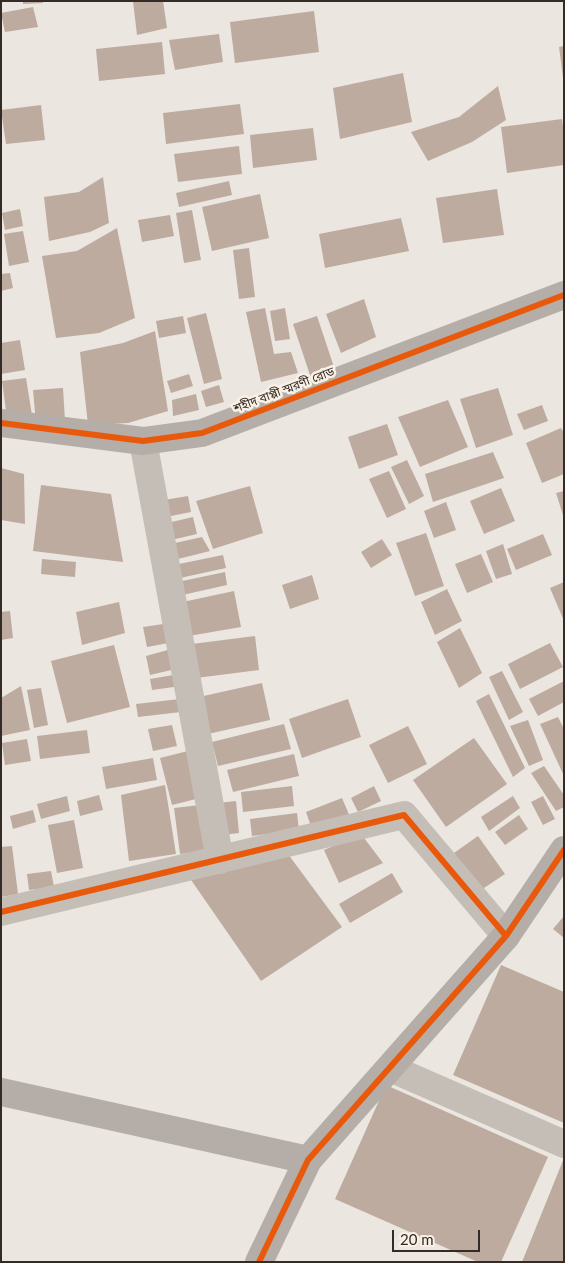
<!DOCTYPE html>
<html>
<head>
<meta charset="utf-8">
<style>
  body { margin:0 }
  #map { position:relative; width:565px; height:1263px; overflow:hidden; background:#ebe6df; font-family:Lato,sans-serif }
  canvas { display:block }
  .frame { position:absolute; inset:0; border:2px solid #342b26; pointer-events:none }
  .scale { position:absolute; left:392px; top:1230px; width:88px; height:22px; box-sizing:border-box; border:2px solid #342b26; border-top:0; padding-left:6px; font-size:15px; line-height:18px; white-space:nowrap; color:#342b26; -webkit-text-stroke:4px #f9f1e5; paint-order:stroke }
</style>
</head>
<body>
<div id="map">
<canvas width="565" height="1263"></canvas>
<div class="frame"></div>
<div class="scale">20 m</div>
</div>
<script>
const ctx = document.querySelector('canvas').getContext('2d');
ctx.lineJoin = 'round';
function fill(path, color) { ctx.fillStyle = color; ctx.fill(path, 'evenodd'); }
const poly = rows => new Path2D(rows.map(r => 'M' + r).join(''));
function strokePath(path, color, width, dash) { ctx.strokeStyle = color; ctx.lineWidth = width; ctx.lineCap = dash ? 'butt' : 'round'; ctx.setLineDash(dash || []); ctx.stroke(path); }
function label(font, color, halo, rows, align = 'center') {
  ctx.font = font + ' Lato,"Noto Sans Bengali",sans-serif'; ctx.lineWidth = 5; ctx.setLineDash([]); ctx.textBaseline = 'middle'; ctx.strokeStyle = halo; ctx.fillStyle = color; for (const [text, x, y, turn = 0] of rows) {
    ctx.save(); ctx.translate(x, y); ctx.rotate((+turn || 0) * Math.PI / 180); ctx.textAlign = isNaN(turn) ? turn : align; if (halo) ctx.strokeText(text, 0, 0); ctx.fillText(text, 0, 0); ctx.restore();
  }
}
fill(poly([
  [23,1,43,1,43,3,23,4],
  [133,1,163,1,167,28,137,35],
  [33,7,38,27,5,32,1,13],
  [314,11,319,52,235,63,230,22],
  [219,34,223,62,175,70,169,40],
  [162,42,165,74,99,81,96,49],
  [564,46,564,77,563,77,559,47],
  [403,73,412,122,340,139,333,88],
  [498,86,506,120,472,142,428,161,411,132,459,117],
  [240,104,244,134,166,144,163,113],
  [41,105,45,140,6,144,1,110],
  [562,119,564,133,564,165,507,173,501,127],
  [313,128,317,160,253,168,250,135],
  [239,146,242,174,178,182,174,154],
  [103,177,109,223,90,232,49,241,44,197,79,192],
  [229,181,232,195,179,207,176,193],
  [497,189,504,235,443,243,436,198],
  [260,194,269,238,212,251,202,207],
  [20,209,23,226,5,230,2,213],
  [192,210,201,260,184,263,176,213],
  [170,215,174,236,142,242,138,220],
  [401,218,409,251,325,268,319,234],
  [117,228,135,318,99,333,56,338,42,256,77,251],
  [23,231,29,262,9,266,4,234],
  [249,248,255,297,239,299,233,250],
  [10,273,13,288,1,291,1,274],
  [364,299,376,337,341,353,326,314],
  [265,308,274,354,291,352,298,373,261,382,246,312],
  [285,308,290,339,275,341,270,311],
  [206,313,222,379,204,384,187,318],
  [183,316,186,333,159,338,156,321],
  [317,316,335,370,311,378,293,324],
  [155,331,168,411,128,423,88,425,80,352,123,343],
  [20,340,25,370,1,374,1,343],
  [189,374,193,386,171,393,167,381],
  [26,378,32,415,7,418,2,381],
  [219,385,224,402,206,407,201,391],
  [63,388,65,421,36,423,33,390],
  [498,388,513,435,476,448,460,399],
  [196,394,199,410,173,416,172,400],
  [448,400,468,447,420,467,398,417],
  [542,405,548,421,524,430,517,414],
  [387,424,398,455,359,469,348,437],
  [561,428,564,433,564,474,542,483,526,443],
  [493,452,504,478,433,502,425,474],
  [407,460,424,496,409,504,391,467],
  [1,468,24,474,25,524,1,520],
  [389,471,406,509,387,518,369,479],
  [41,485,111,494,123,562,33,551],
  [250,486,263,533,213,549,196,501],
  [501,488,515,521,484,534,470,501],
  [564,491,564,515,563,515,556,493],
  [188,496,191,512,161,518,158,501],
  [446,502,456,530,434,538,424,511],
  [193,517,197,534,167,541,163,524],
  [426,533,444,586,415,596,396,543],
  [543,534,552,555,516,570,507,549],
  [202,537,210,551,170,561,166,545],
  [382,539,392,555,371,568,361,552],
  [503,544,512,574,496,579,486,551],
  [481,554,493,582,467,593,455,564],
  [223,555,226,568,180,578,174,565],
  [42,559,76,562,75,577,41,574],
  [225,572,227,585,178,596,173,583],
  [312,575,319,599,290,609,282,585],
  [564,582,564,621,550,588],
  [447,589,462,621,435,635,421,602],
  [234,591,241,627,183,637,178,603],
  [119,602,125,633,82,645,76,612],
  [10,611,13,638,1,640,1,612],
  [170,623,174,642,147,647,143,627],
  [460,628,482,673,459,688,437,642],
  [255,636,259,670,188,679,184,645],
  [550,643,563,667,520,689,508,664],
  [114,645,130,707,67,723,51,661],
  [175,648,180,668,150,675,146,656],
  [502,671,523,712,509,720,489,677],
  [179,674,181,686,152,690,150,679],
  [564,681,564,702,538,716,529,699],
  [262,683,270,720,208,734,199,697],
  [21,686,30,730,1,736,1,698],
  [41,688,48,725,34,728,27,690],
  [489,694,525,768,513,777,476,701],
  [180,699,181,712,138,717,136,704],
  [348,699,361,737,302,758,289,719],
  [558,717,564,729,564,776,540,724],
  [528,720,543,760,529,766,510,726],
  [284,724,291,749,218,766,212,742],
  [172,725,177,746,153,751,148,729],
  [408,726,427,764,388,783,369,745],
  [87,730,90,753,40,759,37,736],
  [474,738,507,784,446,827,413,780],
  [27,739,31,761,5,765,2,743],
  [192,750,204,797,172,805,160,758],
  [294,754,299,776,233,792,227,770],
  [153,758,157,780,106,789,102,767],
  [544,766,564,795,564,807,556,811,531,773],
  [165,785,176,854,129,861,121,795],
  [292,786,294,806,243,812,241,792],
  [374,786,381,801,358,812,351,798],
  [99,795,103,810,80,816,77,801],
  [67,796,70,811,41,819,37,804],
  [513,796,520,808,489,831,481,817],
  [543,796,555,819,543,825,531,802],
  [342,798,350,817,313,832,306,812],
  [236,801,239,833,222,835,218,803],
  [200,805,205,851,180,854,174,808],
  [33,810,36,822,13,829,10,816],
  [297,813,299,830,252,836,250,819],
  [519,815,528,829,505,845,495,832],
  [74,820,83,868,57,873,48,825],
  [361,834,383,863,339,883,324,850],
  [478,836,505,874,481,890,454,853],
  [12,846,18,894,1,897,1,847],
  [285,850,342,927,261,981,189,877],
  [51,871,54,887,29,890,27,874],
  [392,873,403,892,350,923,339,904],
  [564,916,564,938,553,929],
  [501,965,564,992,564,1123,453,1075],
  [386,1085,548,1157,501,1262,478,1262,335,1199],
  [564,1158,564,1262,522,1262]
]), '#beaba0');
strokePath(poly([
  [143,441,220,860],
  [1,912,404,815,506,936],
  [390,1068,564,1144]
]), '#c4beb7', 28);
strokePath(poly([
  [1,423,143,441,202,433,564,295],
  [1,1092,308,1160],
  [259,1262,308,1160,506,936,564,850]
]), '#b5aea8', 28);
strokePath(poly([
  [1,423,143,441,202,433,564,295],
  [1,912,404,815,506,936],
  [259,1262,308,1160,506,936,564,850]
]), '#e8590c', 6);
label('12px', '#342b26', '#f9f1e5', [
  ["শহীদ বাপ্পী স্মরণী রোড",284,390,-21]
]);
</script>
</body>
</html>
